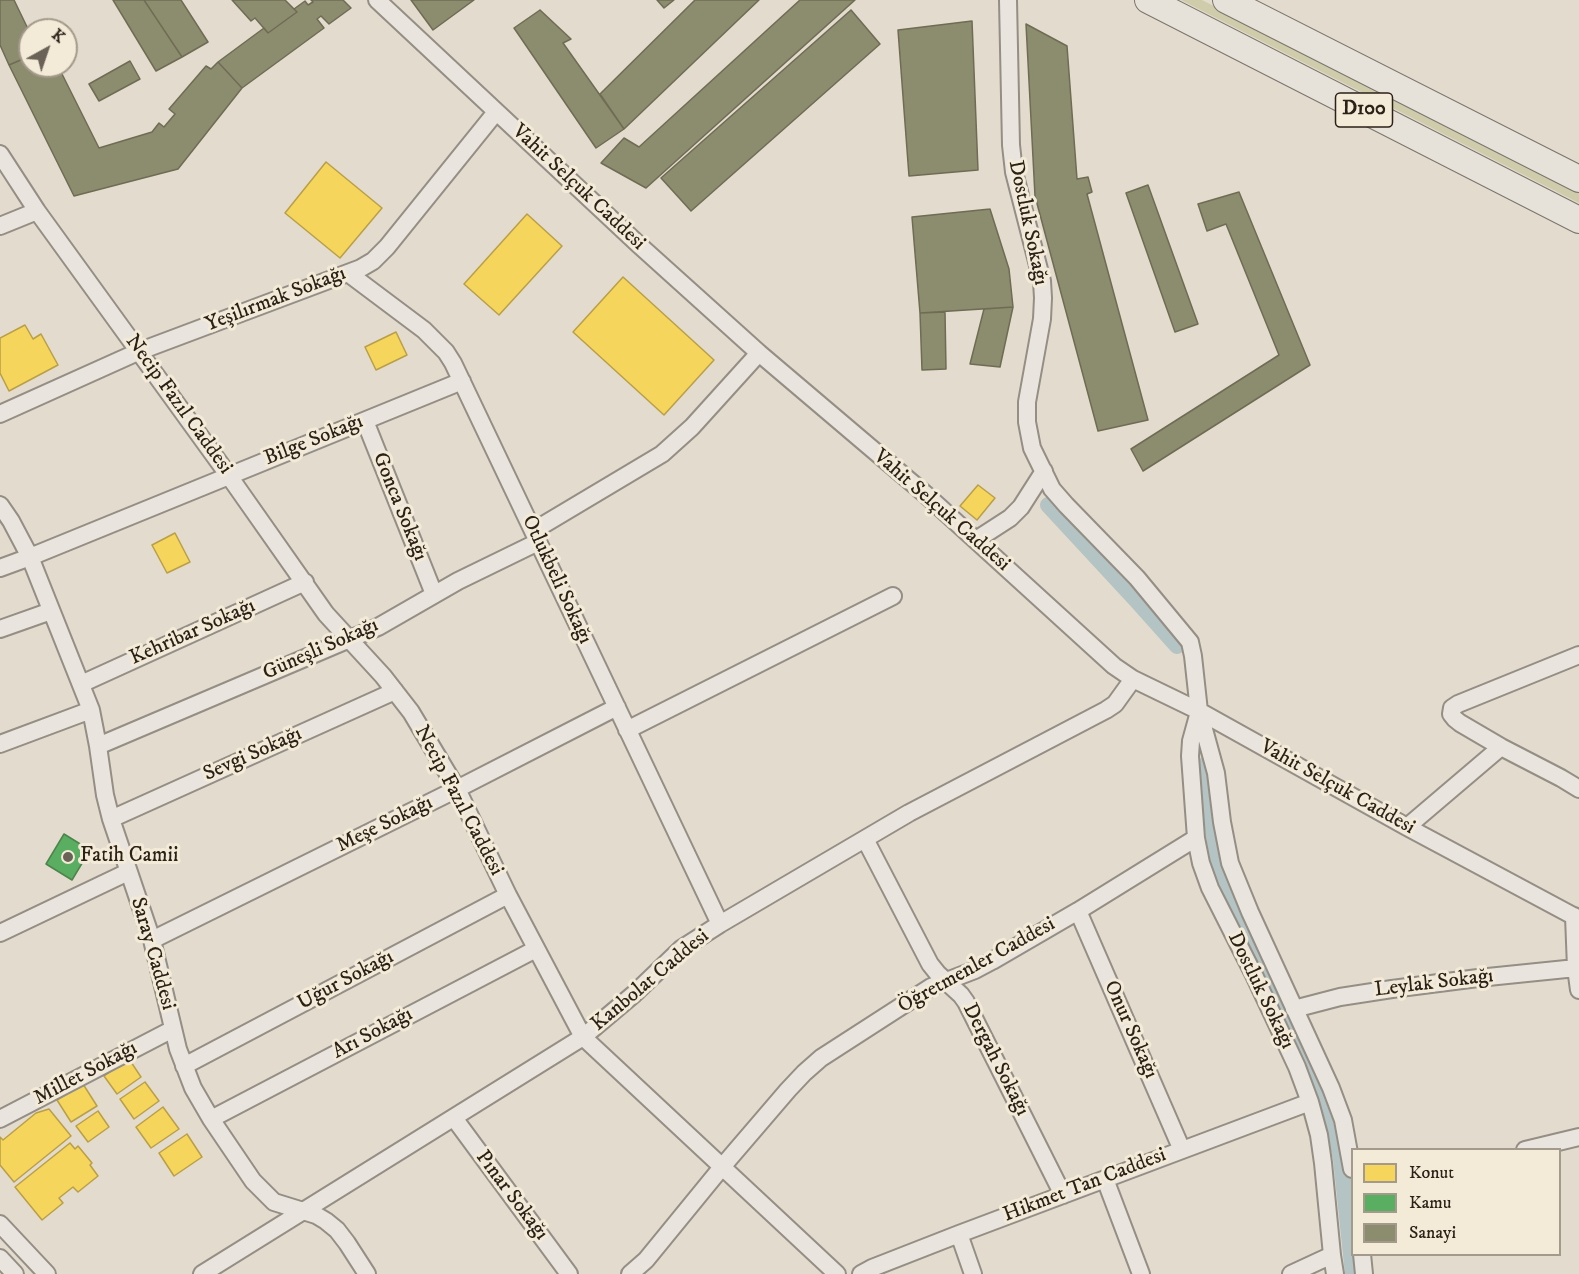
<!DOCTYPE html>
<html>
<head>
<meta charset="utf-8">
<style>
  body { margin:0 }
  #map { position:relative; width:1579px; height:1274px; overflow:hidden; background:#e3dbcd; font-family:"IM FELL DW Pica",serif }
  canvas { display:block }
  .legend { position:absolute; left:1351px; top:1148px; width:210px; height:108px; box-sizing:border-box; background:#f3ead8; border:2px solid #a39a8b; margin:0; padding:8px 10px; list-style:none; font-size:18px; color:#2b2117 }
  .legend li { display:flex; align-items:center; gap:12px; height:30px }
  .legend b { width:30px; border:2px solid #a39a8b }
  .north { position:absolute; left:18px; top:18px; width:60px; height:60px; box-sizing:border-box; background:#f3ead8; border:2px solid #a39a8b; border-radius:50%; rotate:40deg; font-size:16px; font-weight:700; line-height:24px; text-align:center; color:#2b2117 }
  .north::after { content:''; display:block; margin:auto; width:21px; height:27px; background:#6b6257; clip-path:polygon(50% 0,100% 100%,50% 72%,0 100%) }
</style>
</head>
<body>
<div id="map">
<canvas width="1579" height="1274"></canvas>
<ul class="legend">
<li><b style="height:16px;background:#f6d55c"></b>Konut</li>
<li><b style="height:16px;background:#5aae61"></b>Kamu</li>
<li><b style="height:16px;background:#8c8c6e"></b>Sanayi</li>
</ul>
<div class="north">K</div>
</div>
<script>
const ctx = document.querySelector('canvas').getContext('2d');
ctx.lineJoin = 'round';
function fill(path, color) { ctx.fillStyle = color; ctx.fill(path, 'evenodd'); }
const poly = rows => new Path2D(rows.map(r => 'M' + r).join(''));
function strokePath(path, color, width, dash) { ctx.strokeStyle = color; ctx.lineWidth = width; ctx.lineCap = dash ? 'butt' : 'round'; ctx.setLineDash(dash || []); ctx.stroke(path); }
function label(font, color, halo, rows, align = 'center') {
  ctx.font = font + ' "IM FELL DW Pica",serif'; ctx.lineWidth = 6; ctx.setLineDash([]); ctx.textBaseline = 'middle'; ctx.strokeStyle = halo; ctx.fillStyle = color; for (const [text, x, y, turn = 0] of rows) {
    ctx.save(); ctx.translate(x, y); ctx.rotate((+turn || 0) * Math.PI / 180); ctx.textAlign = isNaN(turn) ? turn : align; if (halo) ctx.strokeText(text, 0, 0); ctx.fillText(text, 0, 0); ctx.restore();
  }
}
fill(poly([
  [1181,0,1202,0,1337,68,1579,192,1579,203]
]), '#cfccab');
const homes = poly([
  [326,162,382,208,340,258,285,213,326,162],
  [527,214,562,246,499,315,464,284,527,214],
  [623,277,714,360,664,415,573,332,623,277],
  [25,325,33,339,41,334,58,365,9,391,0,373,0,338,25,325],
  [396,332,407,355,376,370,365,347,396,332],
  [978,485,995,498,977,520,960,506,978,485],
  [175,533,190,562,167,573,152,545,175,533],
  [129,1059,141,1077,117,1094,104,1076,129,1059],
  [145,1082,159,1101,134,1119,120,1099,145,1082],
  [83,1084,97,1106,71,1122,57,1100,83,1084],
  [163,1107,179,1129,151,1148,136,1127,163,1107],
  [49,1109,71,1136,14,1182,0,1165,0,1137,3,1140,36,1113,49,1109],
  [98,1111,109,1127,88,1142,76,1126,98,1111],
  [187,1134,202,1157,174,1176,159,1153,187,1134],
  [70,1143,75,1149,78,1146,92,1163,90,1165,98,1176,78,1192,73,1187,59,1198,63,1203,42,1220,15,1187,70,1143]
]);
fill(homes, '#f6d55c');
strokePath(homes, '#b99f47', 1.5);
const public = poly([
  [64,834,90,850,72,880,46,864,64,834]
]);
fill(public, '#5aae61');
strokePath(public, '#4c844b', 1.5);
const industry = poly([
  [0,0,14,0,30,33,30,56,9,65,0,45,0,0],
  [113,0,144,0,182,57,156,71,113,0],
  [144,0,181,0,208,42,182,57,144,0],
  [232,0,285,0,297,12,268,33,255,18,251,21,232,0],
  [311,0,343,0,351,8,329,24,321,16,317,19,324,28,242,88,218,62,264,28,268,33,297,12,294,9,305,1,308,5,313,2,311,0],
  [411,0,474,0,433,30,411,0],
  [657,0,674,0,664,8,657,0],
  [695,0,759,0,624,129,600,94,695,0],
  [800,0,855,0,646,188,601,163,624,138,639,147,800,0],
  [540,10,571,39,563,43,624,129,596,148,514,28,540,10],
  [851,10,880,44,691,211,661,178,851,10],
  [972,21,978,170,909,176,898,30,972,21],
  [1026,24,1067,46,1077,179,1088,177,1092,192,1087,194,1148,420,1098,431,1035,196,1026,24],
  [30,56,30,66,58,66,99,148,152,132,159,123,164,127,175,114,169,109,206,66,211,69,218,62,242,88,178,169,74,196,9,65,30,56],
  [130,61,140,79,99,101,89,84,130,61],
  [1148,185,1198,324,1175,332,1126,193,1148,185],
  [1239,192,1310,365,1143,471,1131,449,1279,355,1226,224,1207,231,1198,204,1239,192],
  [990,209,1009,269,1013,307,920,313,912,217,990,209],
  [1013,307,1000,367,970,364,984,309,1013,307],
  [945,312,946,369,922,370,920,313,945,312]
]);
fill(industry, '#8c8c6e');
strokePath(industry, '#6f6c54', 1.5);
strokePath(poly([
  [1048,505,1136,600,1177,646],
  [1203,766,1218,862,1331,1115,1341,1159,1353,1274]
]), '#b4c3c3', 16);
const minor = poly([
  [377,0,638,244,759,353,924,493,1114,666,1133,679,1199,711,1407,827,1579,919],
  [1008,0,1011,145,1014,172,1042,281,1043,298,1042,319,1027,402,1027,422,1032,448,1052,489,1066,505,1137,578,1190,642,1193,656,1199,711,1216,773,1222,822,1230,863,1250,912,1331,1088,1343,1120,1352,1169],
  [0,154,37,211,229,476,326,614,383,676,411,712,457,789,508,895,583,1037,837,1274],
  [0,226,37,211],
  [348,273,424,330,446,352,453,363,720,924],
  [0,414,140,351,361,268,373,261,387,247,496,112],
  [365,421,434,594],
  [0,505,11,521,30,557,91,710,98,746,105,795,111,819,152,940,178,1049,193,1088,211,1119,253,1181,274,1202,316,1215,326,1221,337,1230,347,1243,367,1274],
  [533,531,662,454,692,427,759,353],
  [976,540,1010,518,1021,507,1044,471],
  [0,568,30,557,462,381],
  [0,629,51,611],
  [1579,655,1458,704,1452,708,1451,714,1455,719,1460,723,1501,747,1561,778,1579,789],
  [81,684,305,582],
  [1199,712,1191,741,1190,756,1196,838,1201,863,1210,888,1254,975,1297,1067,1310,1102,1319,1135,1323,1163,1332,1255,1335,1274],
  [627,730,893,596],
  [0,744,91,710],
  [98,746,378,627,458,581,538,542],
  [111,819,395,691],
  [1407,827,1501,747],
  [865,839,930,964,938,974,961,995,966,1002,1063,1195],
  [1078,911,1182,1150],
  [1574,916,1576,968,1579,990],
  [0,933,128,872],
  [152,940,457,789,617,707],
  [1294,1009,1340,997,1392,989,1478,978,1576,968],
  [184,1066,508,895],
  [454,1118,569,1274],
  [0,1119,173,1029],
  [211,1119,536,949],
  [1525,1150,1579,1137],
  [1105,1179,1141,1274],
  [0,1224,47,1274],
  [959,1234,973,1274],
  [1362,1254,1364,1274],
  [0,1258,15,1274],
  [202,1274,583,1037,634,994,681,949,720,924,909,813,1106,710,1115,704,1133,679],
  [630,1274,646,1260,722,1167,788,1090,804,1073,821,1058,931,987,975,970,992,961,1078,911,1196,838],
  [861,1274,872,1268,959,1234,1310,1102],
  [1291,1274,1332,1255]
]);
const highway = poly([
  [1148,0,1579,220],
  [1226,0,1579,179]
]);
strokePath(minor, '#948e85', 20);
strokePath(highway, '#7a756d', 28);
strokePath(minor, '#e9e5de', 16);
strokePath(highway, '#e6e1d9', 26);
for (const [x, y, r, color] of [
  [68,857,6,"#6b6257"]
]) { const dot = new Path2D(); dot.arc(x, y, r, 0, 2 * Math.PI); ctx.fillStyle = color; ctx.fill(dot); strokePath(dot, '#f3ead8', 2); }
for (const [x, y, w] of [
  [1364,110,57]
]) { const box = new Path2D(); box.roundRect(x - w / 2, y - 17, w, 34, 4.5); ctx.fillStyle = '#f3ead8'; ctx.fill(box); strokePath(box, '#2b2117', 1.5); }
label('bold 20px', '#2b2117', null, [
  ["D100",1364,110]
]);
label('21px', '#2b2117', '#f3ead8', [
  ["Vahit Selçuk Caddesi",578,188,43],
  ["Dostluk Sokağı",1027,223,78],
  ["Yeşilırmak Sokağı",276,300,-21],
  ["Necip Fazıl Caddesi",178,405,54],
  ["Bilge Sokağı",314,441,-22],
  ["Gonca Sokağı",399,507,68],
  ["Vahit Selçuk Caddesi",941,511,41],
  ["Otlukbeli Sokağı",556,580,65],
  ["Kehribar Sokağı",193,633,-24],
  ["Güneşli Sokağı",321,650,-24],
  ["Sevgi Sokağı",253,755,-24],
  ["Vahit Selçuk Caddesi",1337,788,29],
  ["Necip Fazıl Caddesi",458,801,62],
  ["Meşe Sokağı",385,825,-26],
  ["Saray Caddesi",152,954,74],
  ["Öğretmenler Caddesi",977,966,-29],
  ["Uğur Sokağı",346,981,-28],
  ["Kanbolat Caddesi",651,981,-40],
  ["Leylak Sokağı",1434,984,-7],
  ["Dostluk Sokağı",1260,991,64],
  ["Onur Sokağı",1130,1030,66],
  ["Arı Sokağı",373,1034,-28],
  ["Dergah Sokağı",995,1060,63],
  ["Millet Sokağı",86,1074,-28],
  ["Hikmet Tan Caddesi",1085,1186,-21],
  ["Pınar Sokağı",511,1196,53]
]);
label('21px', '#2b2117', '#f3ead8', [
  ["Fatih Camii",80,857]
], 'left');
</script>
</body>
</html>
